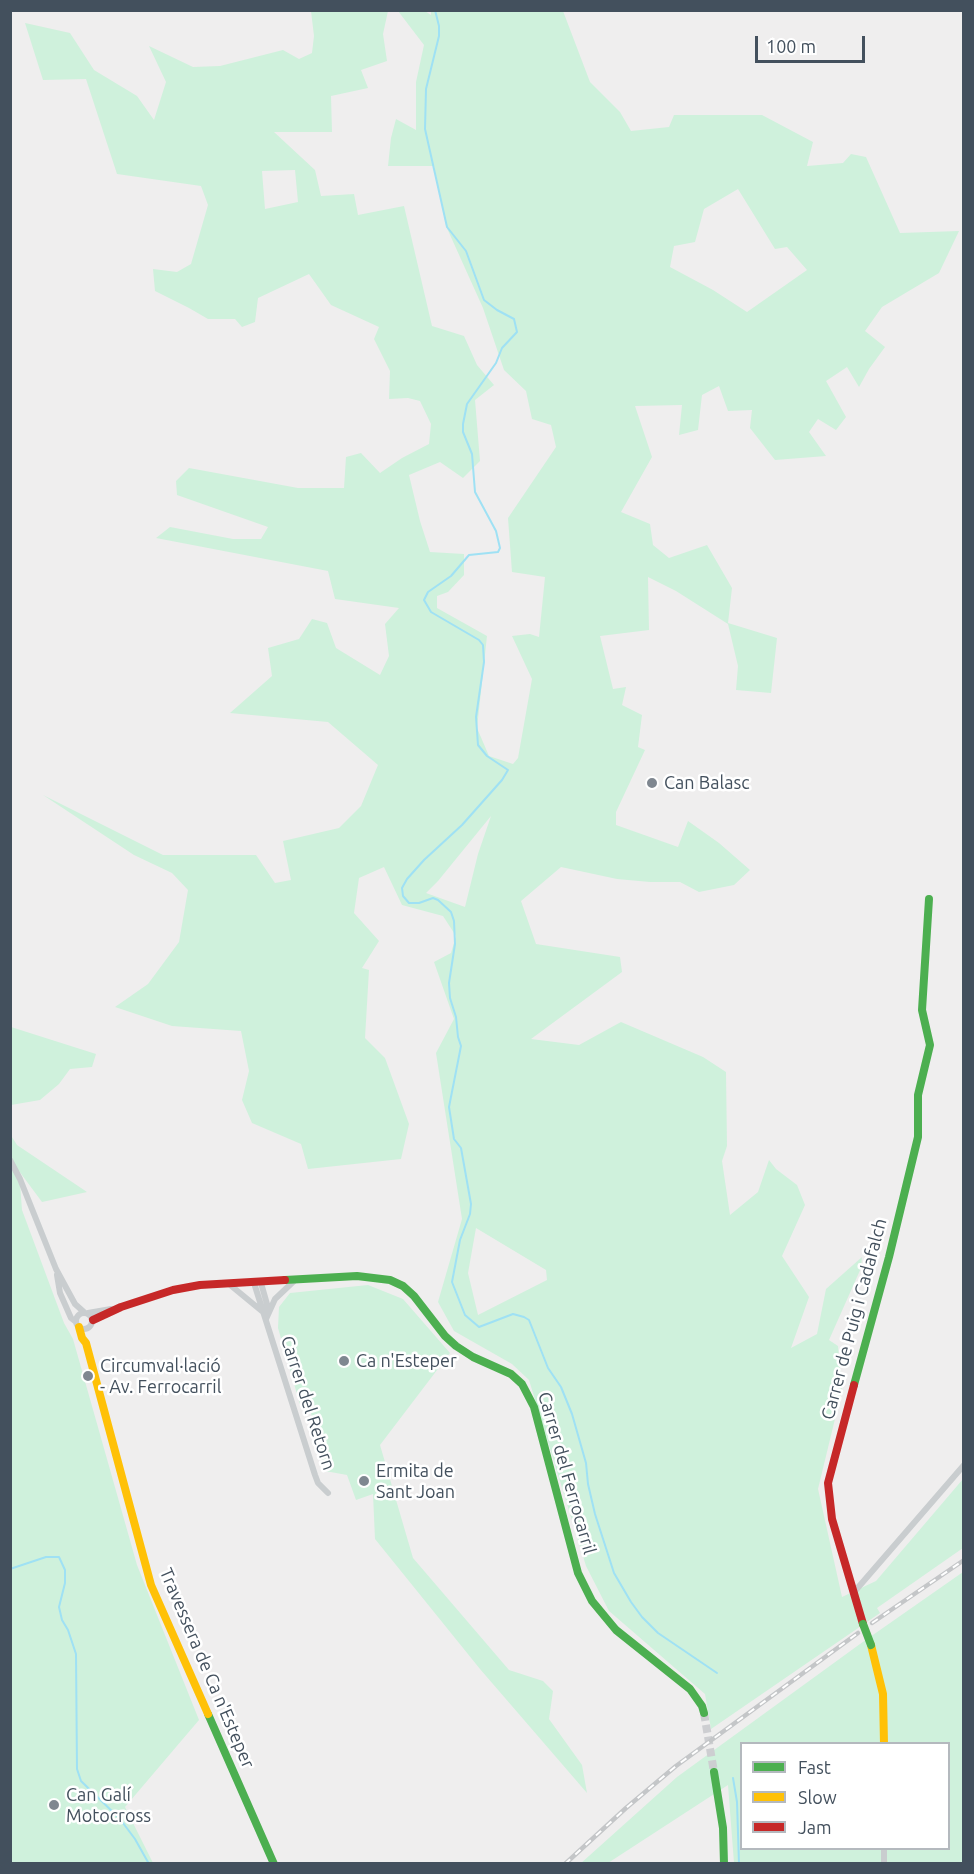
<!DOCTYPE html>
<html>
<head>
<meta charset="utf-8">
<style>
  body { margin:0 }
  #map { position:relative; width:974px; height:1874px; overflow:hidden; background:#efeeee; font-family:Ubuntu,sans-serif }
  canvas { display:block }
  .frame { position:absolute; inset:0; border:12px solid #43505d; pointer-events:none }
  .legend { position:absolute; left:740px; top:1742px; width:210px; height:108px; box-sizing:border-box; background:#fff; border:2px solid #b4b9be; margin:0; padding:8px 10px; list-style:none; font-size:18px; color:#43505d }
  .legend li { display:flex; align-items:center; gap:12px; height:30px }
  .legend b { width:30px; border:2px solid #b4b9be }
  .scale { position:absolute; left:755px; top:36px; width:110px; height:27px; box-sizing:border-box; border:3px solid #43505d; border-top:0; padding-left:8px; font-size:18px; line-height:21px; white-space:nowrap; color:#43505d; -webkit-text-stroke:4px #fff; paint-order:stroke }
</style>
</head>
<body>
<div id="map">
<canvas width="974" height="1874"></canvas>
<div class="frame"></div>
<ul class="legend">
<li><b style="height:8px;background:#4caf50"></b>Fast</li>
<li><b style="height:8px;background:#ffc107"></b>Slow</li>
<li><b style="height:8px;background:#c62828"></b>Jam</li>
</ul>
<div class="scale">100 m</div>
</div>
<script>
const ctx = document.querySelector('canvas').getContext('2d');
ctx.lineJoin = 'round';
function fill(path, color) { ctx.fillStyle = color; ctx.fill(path, 'evenodd'); }
const poly = rows => new Path2D(rows.map(r => 'M' + r).join(''));
function strokePath(path, color, width, dash) { ctx.strokeStyle = color; ctx.lineWidth = width; ctx.lineCap = dash ? 'butt' : 'round'; ctx.setLineDash(dash || []); ctx.stroke(path); }
function label(font, color, halo, rows, align = 'center') {
  ctx.font = font + ' Ubuntu,sans-serif'; ctx.lineWidth = 5; ctx.setLineDash([]); ctx.textBaseline = 'middle'; ctx.strokeStyle = halo; ctx.fillStyle = color; for (const [text, x, y, turn = 0] of rows) {
    ctx.save(); ctx.translate(x, y); ctx.rotate((+turn || 0) * Math.PI / 180); ctx.textAlign = isNaN(turn) ? turn : align; if (halo) ctx.strokeText(text, 0, 0); ctx.fillText(text, 0, 0); ctx.restore();
  }
}
fill(poly([
  [431,10,563,11,590,82,620,112,631,131,669,127,674,115,762,115,813,142,807,166,843,163,851,154,866,157,900,233,959,231,939,273,882,307,865,331,885,347,869,369,859,387,847,367,826,381,846,417,836,430,818,419,809,432,826,456,775,460,750,428,752,410,728,411,719,386,702,395,698,430,679,435,682,405,635,406,652,457,621,512,650,524,653,545,669,558,707,545,732,588,728,623,777,638,771,693,736,690,738,666,728,624,676,591,648,577,649,630,600,636,613,689,626,687,622,705,642,715,638,747,645,750,616,812,616,825,678,847,688,821,719,843,750,870,734,885,699,892,680,882,650,882,617,879,561,867,521,901,536,944,620,957,622,972,531,1039,579,1045,621,1022,703,1057,726,1072,727,1146,722,1161,730,1215,758,1192,769,1160,776,1169,797,1185,805,1205,782,1256,809,1297,791,1348,817,1334,826,1289,862,1257,861,1268,829,1340,838,1346,842,1390,818,1489,842,1597,876,1581,963,1479,963,1548,877,1608,880,1613,711,1729,705,1694,609,1611,586,1566,529,1380,512,1364,454,1331,438,1302,462,1219,436,1053,454,1019,434,962,451,953,456,936,443,916,402,905,384,867,359,878,354,913,379,941,362,968,369,970,365,1038,385,1058,409,1124,401,1159,308,1169,301,1144,252,1123,242,1100,249,1071,241,1031,172,1026,115,1007,148,984,179,942,188,890,172,873,134,855,43,795,163,855,256,855,275,883,291,880,283,841,339,828,361,806,378,765,328,722,230,713,272,676,268,648,299,639,312,619,327,623,336,648,380,675,389,656,385,624,399,608,335,599,328,571,156,538,170,527,233,539,261,539,268,527,177,495,176,481,189,468,298,488,344,488,346,457,361,453,380,473,402,458,429,444,431,424,420,401,408,398,389,399,390,371,374,339,379,327,331,305,309,274,258,298,255,322,242,327,235,319,208,319,189,308,155,291,153,269,177,272,191,264,208,205,201,186,117,174,86,79,43,80,25,23,70,33,94,70,137,96,154,120,166,82,149,46,193,67,220,66,283,50,299,59,312,53,314,36,311,11,388,11,383,34,387,61,361,70,368,88,331,96,332,132,274,132,315,170,321,196,354,194,358,215,404,206,432,326,464,336,477,365,494,385,475,400,480,461,463,478,440,462,409,475,420,521,430,552,464,554,464,575,448,592,437,596,437,608,487,636,477,728,489,756,513,764,518,758,532,679,512,636,530,634,539,637,545,577,512,572,508,518,556,447,551,425,532,419,526,391,504,370,483,308,446,226,434,166,388,166,391,138,396,119,416,130,416,82,424,45,398,11,425,11,431,15],
  [295,170,298,202,265,209,262,171],
  [738,189,775,249,787,247,807,270,747,312,713,290,670,267,674,246,695,242,704,209],
  [491,816,478,854,465,907,426,893,438,881],
  [476,1228,546,1270,547,1280,478,1315,468,1273],
  [11,1027,96,1054,92,1067,70,1069,59,1084,40,1100,11,1105],
  [10,1134,17,1145,87,1192,42,1202,19,1171,22,1210,64,1323,73,1339,137,1565,199,1720,125,1807,153,1863,11,1863],
  [368,1285,403,1299,450,1353,380,1445,413,1558,509,1670,543,1681,553,1691,549,1719,582,1765,587,1793,480,1669,375,1539,373,1494,356,1500,347,1475,325,1471,310,1409,301,1408,278,1328,279,1307,290,1293],
  [963,1572,963,1863,734,1863,728,1785,608,1863,580,1864,677,1777,860,1644],
  [742,1744,948,1744,948,1848,742,1848]
]), '#cff1dc');
strokePath(poly([
  [435,10,439,26,439,36,426,89,425,129,447,227,466,251,484,300,497,310,514,319,517,332,502,348,496,363,467,404,463,424,463,432,472,454,475,492,496,531,500,548,498,552,469,555,451,576,428,592,424,600,431,612,479,640,483,645,484,662,476,717,478,745,487,756,508,770,502,780,462,825,424,860,407,879,402,888,403,896,409,903,419,903,433,898,438,900,451,912,454,921,455,944,449,983,450,998,456,1017,458,1037,461,1046,449,1107,454,1139,461,1148,471,1204,470,1214,460,1240,452,1282,465,1315,479,1327,513,1314,524,1317,529,1320,548,1368,561,1387,572,1414,586,1463,588,1484,595,1514,614,1573,631,1602,642,1617,658,1633,717,1673],
  [10,1569,46,1557,59,1557,65,1570,65,1583,59,1607,62,1620,68,1630,76,1654,77,1769,81,1781,120,1819,135,1839,149,1864],
  [733,1778,737,1802,739,1864]
]), '#9fe1f4', 2);
strokePath(poly([
  [704,1713,714,1772]
]), '#cdced1', 8, [8, 4]);
strokePath(poly([
  [10,1160,20,1179,56,1269,75,1304,85,1313],
  [57,1275,60,1293,71,1318,76,1322],
  [254,1283,315,1475,318,1483,328,1493],
  [261,1283,269,1311],
  [229,1284,263,1312],
  '76 1321a8 8 0 1 1 16 0a8 8 0 1 1-16 0Z',
  [88,1313,111,1309],
  [266,1319,275,1299,294,1281],
  [855,1591,964,1465],
  [884,1848,884,1864]
]), '#c9cdcf', 6);
strokePath(poly([
  [285,1280,357,1276,390,1280,403,1286,414,1296,445,1336,456,1346,473,1357,511,1374,522,1384,534,1407,578,1573,592,1601,616,1630,690,1689,702,1706,704,1713],
  [854,1385,889,1257,918,1137,918,1095,930,1045,922,1010,929,899],
  [208,1714,274,1864],
  [714,1772,723,1828,724,1864]
]), '#4caf50', 8);
strokePath(poly([
  [79,1327,82,1338,86,1343,151,1585,208,1714],
  [871,1645,883,1694,884,1744]
]), '#ffc107', 8);
strokePath(poly([
  [93,1320,121,1307,173,1290,200,1285,285,1280],
  [854,1385,828,1483,832,1519,863,1624]
]), '#c62828', 8);
const rail = poly([
  [872,1623,964,1560],
  [565,1864,626,1808,676,1766,858,1633]
]);
strokePath(rail, '#c4c6c8', 4.5);
strokePath(rail, '#fff', 2, [7]);
strokePath(poly([
  [863,1624,871,1645]
]), '#4caf50', 8);
for (const [x, y, r, color] of [
  [652,783,6,"#7f8790"],
  [344,1361,6,"#7f8790"],
  [88,1376,6,"#7f8790"],
  [364,1481,6,"#7f8790"],
  [54,1805,6,"#7f8790"]
]) { const dot = new Path2D(); dot.arc(x, y, r, 0, 2 * Math.PI); ctx.fillStyle = color; ctx.fill(dot); strokePath(dot, '#fff', 2); }
label('18px', '#43505d', '#fff', [
  ["Can Balasc",664,783],
  ["Ca n'Esteper",356,1361],
  ["Circumval·lació",100,1366],
  ["- Av. Ferrocarril",100,1387],
  ["Ermita de",376,1471],
  ["Sant Joan",376,1492],
  ["Can Galí",66,1795],
  ["Motocross",66,1816]
], 'left');
label('18px', '#43505d', '#fff', [
  ["Carrer de Puig i Cadafalch",854,1319,-75],
  ["Carrer del Retorn",308,1403,72],
  ["Carrer del Ferrocarril",567,1473,74],
  ["Travessera de Ca n'Esteper",207,1668,67]
]);
</script>
</body>
</html>
